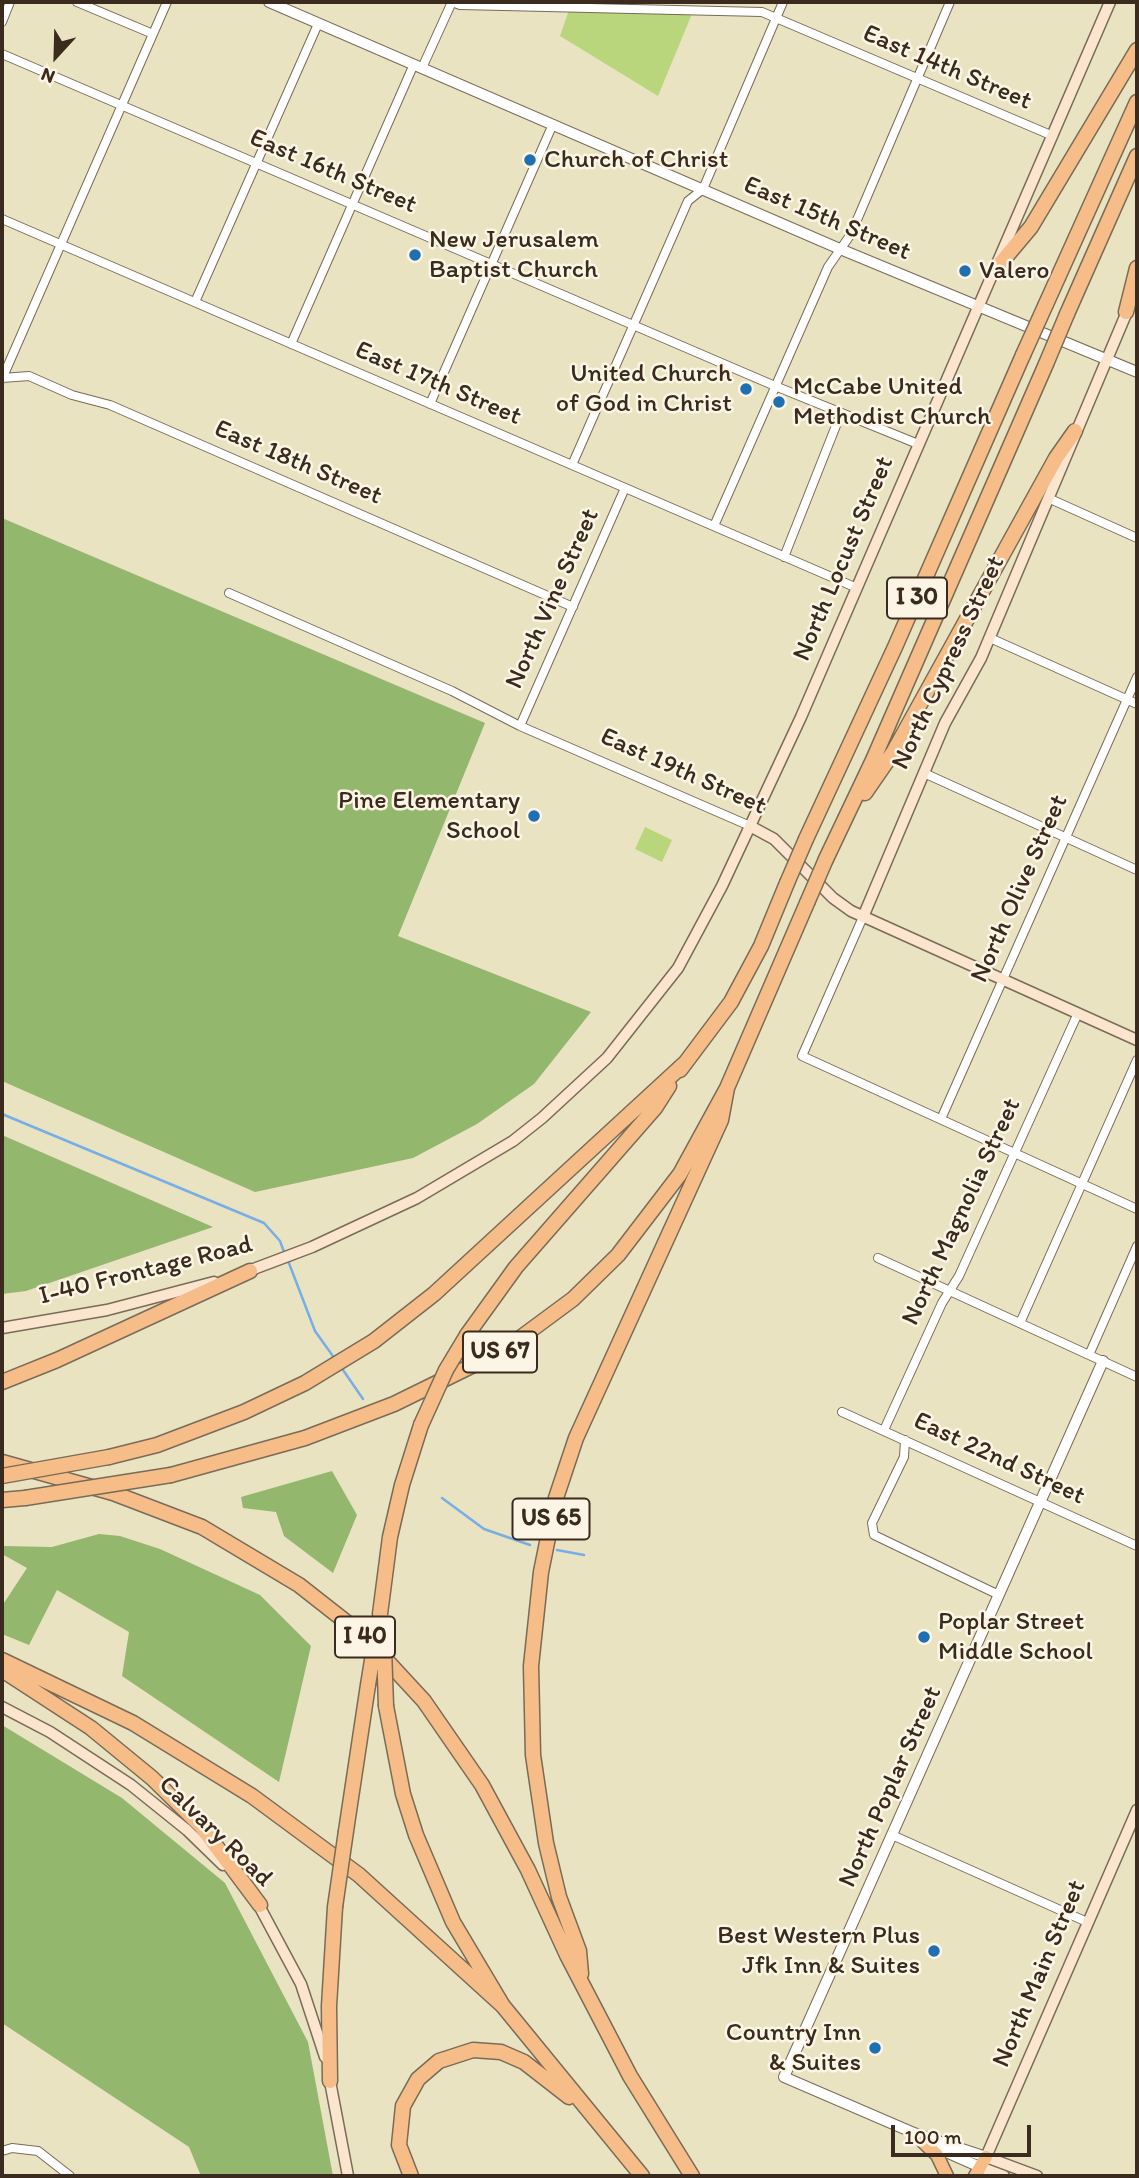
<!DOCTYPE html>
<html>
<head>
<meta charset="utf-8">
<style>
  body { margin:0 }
  #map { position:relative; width:1139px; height:2178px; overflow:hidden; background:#e9e3c2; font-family:Itim,sans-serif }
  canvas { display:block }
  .frame { position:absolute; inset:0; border:4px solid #3b2a1e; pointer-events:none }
  .north { position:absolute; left:21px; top:21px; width:70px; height:70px; -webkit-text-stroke:5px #fcf5e5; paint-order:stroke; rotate:202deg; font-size:19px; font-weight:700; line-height:28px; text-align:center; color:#3b2a1e }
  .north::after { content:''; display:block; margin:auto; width:24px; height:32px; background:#3b2a1e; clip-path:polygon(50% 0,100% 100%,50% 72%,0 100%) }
  .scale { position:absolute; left:891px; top:2125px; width:140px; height:32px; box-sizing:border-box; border:4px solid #3b2a1e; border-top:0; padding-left:9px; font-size:21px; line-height:24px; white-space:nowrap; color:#3b2a1e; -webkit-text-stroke:5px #fcf5e5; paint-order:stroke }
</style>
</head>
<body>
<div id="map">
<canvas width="1139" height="2178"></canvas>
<div class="frame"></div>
<div class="north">N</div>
<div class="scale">100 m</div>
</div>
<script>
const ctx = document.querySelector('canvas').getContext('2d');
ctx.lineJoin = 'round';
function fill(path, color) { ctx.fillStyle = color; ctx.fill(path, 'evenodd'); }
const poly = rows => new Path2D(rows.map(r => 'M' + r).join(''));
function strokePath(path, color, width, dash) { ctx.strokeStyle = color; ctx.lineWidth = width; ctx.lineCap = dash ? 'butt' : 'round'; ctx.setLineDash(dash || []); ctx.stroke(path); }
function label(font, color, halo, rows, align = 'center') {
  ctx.font = font + ' Itim,sans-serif'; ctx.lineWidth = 5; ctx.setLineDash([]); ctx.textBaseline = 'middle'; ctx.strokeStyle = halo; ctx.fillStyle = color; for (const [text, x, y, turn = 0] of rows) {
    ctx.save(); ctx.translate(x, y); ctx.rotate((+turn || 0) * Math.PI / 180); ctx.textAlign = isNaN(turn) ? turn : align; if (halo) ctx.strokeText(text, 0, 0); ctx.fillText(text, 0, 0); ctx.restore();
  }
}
fill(poly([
  [570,7,694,9,658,96,560,36],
  [645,827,672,840,662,862,635,849]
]), '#bad67c');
fill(poly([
  [2,518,485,723,398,936,591,1012,534,1084,477,1124,413,1158,255,1192,2,1081],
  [2,1135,213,1227,26,1291,2,1294],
  [332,1471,357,1515,333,1573,284,1536,276,1512,243,1508,241,1497],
  [99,1534,120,1536,160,1549,260,1595,311,1646,279,1782,122,1676,129,1632,57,1590,29,1645,2,1634,2,1606,27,1568,2,1554,2,1546,52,1547],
  [2,1725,122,1798,225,1883,308,2042,333,2176,201,2176,189,2147,2,2023]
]), '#93b76c');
strokePath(poly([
  [2,1114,264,1223,280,1241,284,1252],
  [287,1258,315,1331,335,1359],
  [341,1367,363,1399],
  [442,1498,484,1529,530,1545],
  [557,1550,584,1555]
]), '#76aee5', 2.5);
const minor = poly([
  [77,2,153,34],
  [452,2,460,5,762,12,1053,136],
  [2,22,10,2],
  [2,54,775,386,918,444],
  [422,68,452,2],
  [2,219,857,588],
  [195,302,318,24],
  [291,344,414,64],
  [2,378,29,376,72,395,110,405,573,607],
  [2,379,167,2],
  [430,404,553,124],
  [572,465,688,201,703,189,783,2],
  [1048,498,1137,538],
  [714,526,828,267,851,234,950,2],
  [784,557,841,413],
  [229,593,452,691,520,726,750,826],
  [990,638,1137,704],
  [520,726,625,488],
  [924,773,1137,870],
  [863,917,802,1056,1137,1209],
  [941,1119,1137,677],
  [878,1258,1137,1377],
  [1020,1323,1137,1060],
  [1089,1355,1137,1246],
  [842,1412,1137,1546],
  [884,1430,942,1303,959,1276,1078,1013],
  [905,1440,904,1457,872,1523,874,1535,999,1595],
  [892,1835,1087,1922],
  [2,2151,12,2148,38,2151,70,2176]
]);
const tertiary = poly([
  [269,2,840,249,1137,372],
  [928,2144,980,2167],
  [986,2157,914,2133,784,2077,1103,1361]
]);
const secondary = poly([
  [750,826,774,839,833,898,851,911,1137,1040],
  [863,917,945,723,981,658,1129,307],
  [243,1273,312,1247,417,1198,513,1141,542,1118,607,1058,678,968,722,886,801,717,1110,2],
  [2,1328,107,1310,214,1282],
  [2,1707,50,1732,131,1785,187,1830,223,1865],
  [256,1900,301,1984,325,2057],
  [329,2076,348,2176],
  [980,2167,1004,2176],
  [1037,2176,986,2157,1137,1810]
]);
const primary = poly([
  [923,2142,937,2155,947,2176],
  [975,2176,986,2157]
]);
const motorway = poly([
  [999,265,1031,227,1137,50],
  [1046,304,1137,102],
  [1126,312,1137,268],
  [1067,314,1137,156],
  [865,793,894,751,1056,458,1075,431],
  [806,839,895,647,1023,355],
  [826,859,873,760,1046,364],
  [680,1070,731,1002,761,946,787,883],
  [467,1335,516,1267,655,1108,669,1086],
  [2,1382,57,1360,250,1271],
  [109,1457,157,1445,244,1412,305,1383,374,1341,434,1294,684,1064],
  [2,1462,113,1493,202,1527,299,1585,364,1636,424,1701,482,1785,528,1870,567,1955,630,2076,692,2176],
  [171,1475,305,1438,394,1404,504,1350,573,1299,618,1255,680,1174,727,1088,807,903],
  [2,1500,25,1498],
  [380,1614,390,1537,402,1485,421,1425],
  [2,1660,133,1723,252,1796,359,1875,503,2006],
  [2,1670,91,1728,152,1778,201,1826,260,1905],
  [386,1706,403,1794,416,1835,453,1922,503,2006,642,2176],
  [346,1831,368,1685],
  [581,1974,579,1951,559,1897,546,1843,533,1755,531,1666,541,1572,556,1498,576,1438,721,1120,727,1088],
  [330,2081,329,2006,335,1907],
  [411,2176,399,2145,403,2106,418,2079,439,2061,473,2050,501,2052,524,2062,569,2097]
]);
strokePath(minor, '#786b57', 10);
strokePath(tertiary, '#786b57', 12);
strokePath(secondary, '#786b57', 13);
strokePath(primary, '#786b57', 15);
strokePath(motorway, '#786b57', 17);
strokePath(minor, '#fff', 8);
strokePath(tertiary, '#fff', 10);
strokePath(secondary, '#fce5cf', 10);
strokePath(primary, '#f7bd88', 12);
strokePath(motorway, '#f7bd88', 14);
const motorwayBridge = poly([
  [1023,355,1046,304],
  [1046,364,1067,314],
  [787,883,806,839],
  [807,903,826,859],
  [421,1425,446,1370,467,1335],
  [2,1476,109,1457],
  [25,1498,171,1475],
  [383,1620,386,1706],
  [368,1685,377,1629],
  [335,1907,346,1831]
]);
strokePath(motorwayBridge, '#786b57', 17, []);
strokePath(motorwayBridge, '#f7bd88', 14);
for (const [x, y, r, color] of [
  [530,160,7,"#1f6fb2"],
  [415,255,7,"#1f6fb2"],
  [965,271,7,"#1f6fb2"],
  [746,389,7,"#1f6fb2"],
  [779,402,7,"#1f6fb2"],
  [534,816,7,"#1f6fb2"],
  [924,1637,7,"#1f6fb2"],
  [934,1951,7,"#1f6fb2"],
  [875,2048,7,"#1f6fb2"]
]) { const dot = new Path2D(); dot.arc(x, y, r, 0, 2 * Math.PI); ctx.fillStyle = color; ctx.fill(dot); strokePath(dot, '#fcf5e5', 2.5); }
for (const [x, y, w] of [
  [917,598,60],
  [500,1352,74],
  [551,1519,77],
  [365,1637,60]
]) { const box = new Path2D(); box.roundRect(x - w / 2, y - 20.5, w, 41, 5); ctx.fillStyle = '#fcf5e5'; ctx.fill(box); strokePath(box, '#3b2a1e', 2); }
label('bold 24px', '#3b2a1e', null, [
  ["I 30",917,598],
  ["US 67",500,1352],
  ["US 65",551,1519],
  ["I 40",365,1637]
]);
label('26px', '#3b2a1e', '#fcf5e5', [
  ["East 14th Street",947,68,23],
  ["East 16th Street",333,172,23],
  ["East 15th Street",827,219,23],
  ["East 17th Street",438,384,23],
  ["East 18th Street",298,463,23],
  ["North Locust Street",844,559,-67],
  ["North Vine Street",553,599,-66],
  ["North Cypress Street",949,663,-65],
  ["East 19th Street",683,772,24],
  ["North Olive Street",1020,889,-66],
  ["North Magnolia Street",962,1212,-65],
  ["I-40 Frontage Road",146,1271,-14],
  ["East 22nd Street",999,1459,25],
  ["North Poplar Street",891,1787,-66],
  ["Calvary Road",215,1832,44],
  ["North Main Street",1040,1974,-67]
]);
label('26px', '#3b2a1e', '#fcf5e5', [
  ["Church of Christ",544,160],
  ["New Jerusalem",429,240],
  ["Baptist Church",429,270],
  ["Valero",979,271],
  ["United Church",732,374,"right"],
  ["of God in Christ",732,404,"right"],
  ["McCabe United",793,387],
  ["Methodist Church",793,417],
  ["Pine Elementary",520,801,"right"],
  ["School",520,831,"right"],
  ["Poplar Street",938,1622],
  ["Middle School",938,1652],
  ["Best Western Plus",920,1936,"right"],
  ["Jfk Inn & Suites",920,1966,"right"],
  ["Country Inn",861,2033,"right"],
  ["& Suites",861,2063,"right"]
], 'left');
</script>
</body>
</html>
